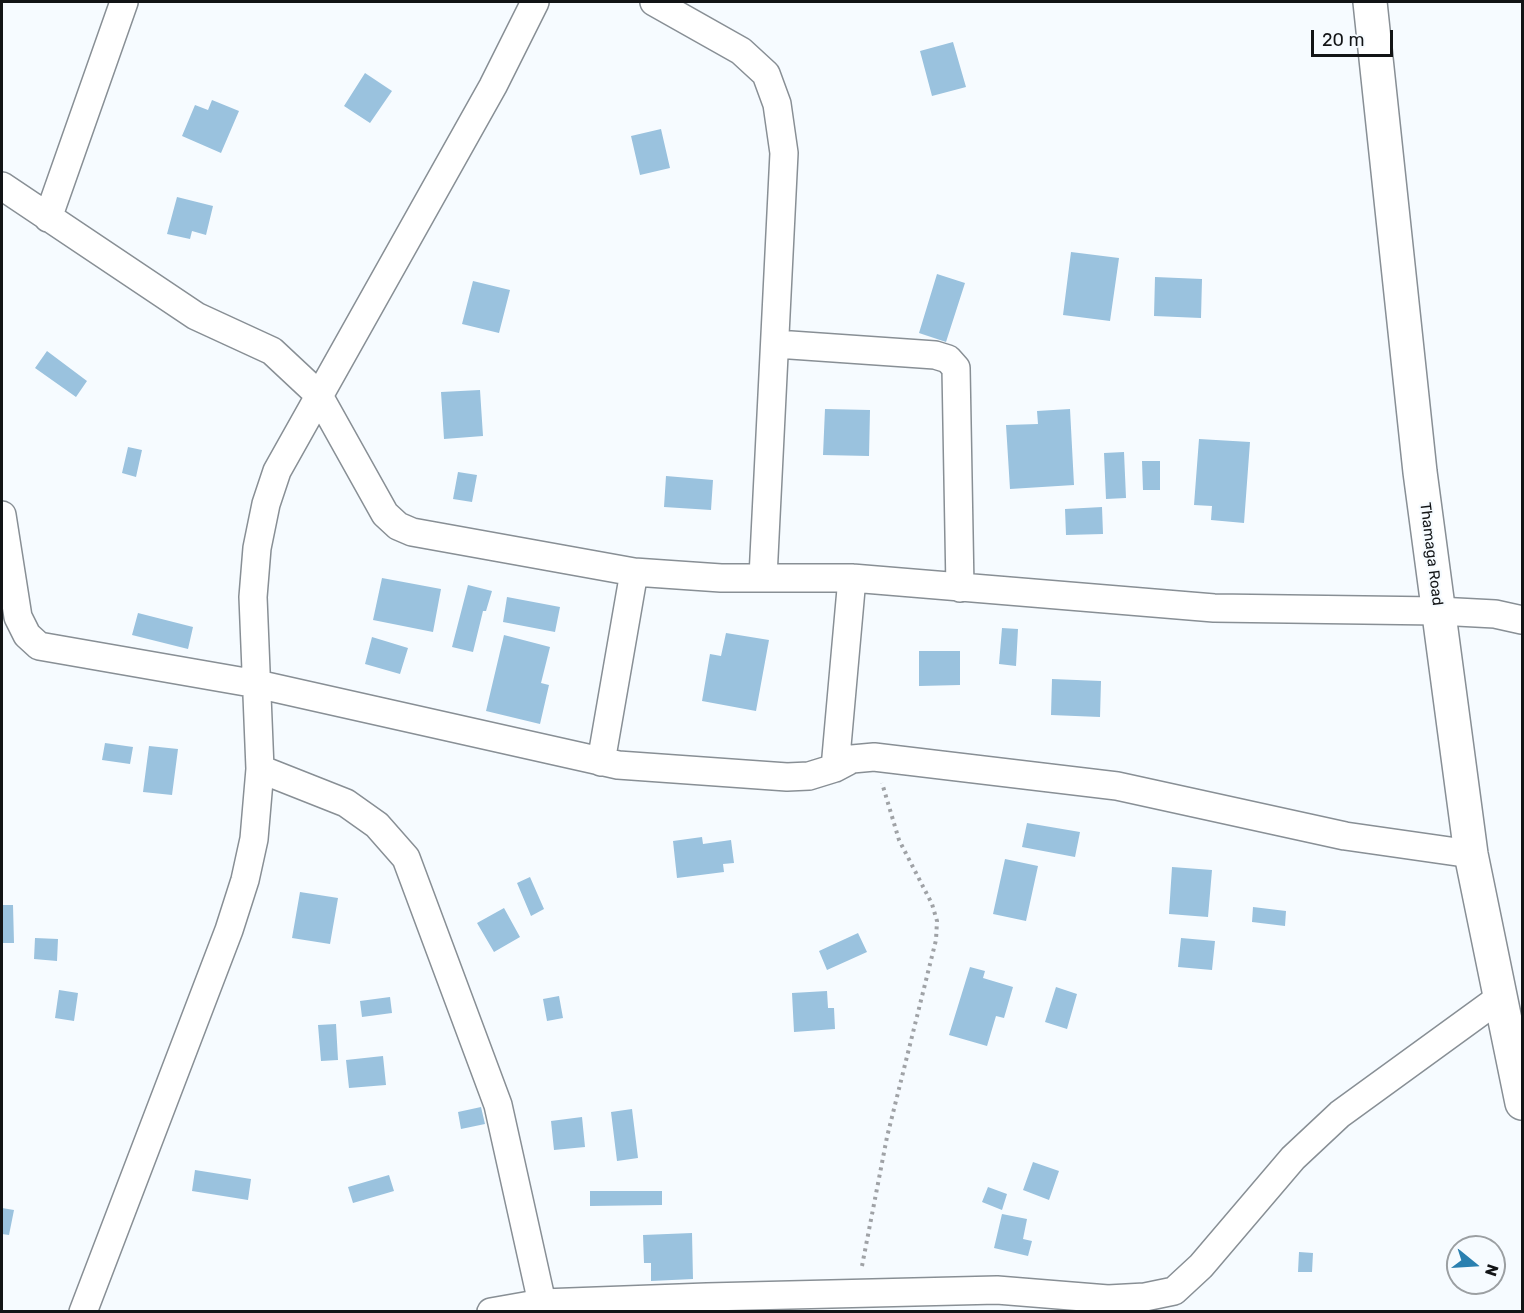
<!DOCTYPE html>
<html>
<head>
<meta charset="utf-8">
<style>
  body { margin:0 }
  #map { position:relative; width:1524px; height:1313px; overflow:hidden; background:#f6fbff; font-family:Rubik,sans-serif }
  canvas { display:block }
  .frame { position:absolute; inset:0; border:3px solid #121416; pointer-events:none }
  .north { position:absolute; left:1446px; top:1235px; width:60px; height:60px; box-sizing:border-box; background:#f6fbff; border:2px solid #9b9fa2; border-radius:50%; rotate:108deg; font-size:16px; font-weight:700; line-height:24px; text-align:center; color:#121416 }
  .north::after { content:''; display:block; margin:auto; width:21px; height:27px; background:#2a80b0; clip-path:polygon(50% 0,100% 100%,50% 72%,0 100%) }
  .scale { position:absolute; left:1311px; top:30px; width:82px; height:27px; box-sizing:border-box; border:3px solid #121416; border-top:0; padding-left:8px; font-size:18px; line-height:21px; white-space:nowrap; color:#121416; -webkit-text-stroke:4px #f6fbff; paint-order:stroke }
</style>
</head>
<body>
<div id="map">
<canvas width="1524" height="1313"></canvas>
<div class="frame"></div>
<div class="north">N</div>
<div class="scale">20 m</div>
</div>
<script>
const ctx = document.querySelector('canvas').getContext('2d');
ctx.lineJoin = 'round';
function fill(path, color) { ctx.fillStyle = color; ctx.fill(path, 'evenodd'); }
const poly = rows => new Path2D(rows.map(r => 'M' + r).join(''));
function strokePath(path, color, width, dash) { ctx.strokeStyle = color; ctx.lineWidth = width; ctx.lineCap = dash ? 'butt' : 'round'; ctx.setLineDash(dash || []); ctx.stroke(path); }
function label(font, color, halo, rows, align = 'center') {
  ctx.font = font + ' Rubik,sans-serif'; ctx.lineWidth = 4.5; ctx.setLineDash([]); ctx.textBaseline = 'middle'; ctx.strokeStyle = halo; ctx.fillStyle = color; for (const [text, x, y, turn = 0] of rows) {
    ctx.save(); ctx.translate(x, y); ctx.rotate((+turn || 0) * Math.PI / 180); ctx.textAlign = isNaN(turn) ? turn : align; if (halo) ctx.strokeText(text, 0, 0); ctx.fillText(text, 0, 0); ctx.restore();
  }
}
fill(poly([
  [953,42,966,87,932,96,920,51],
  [365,73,392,91,370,123,344,106],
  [212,100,239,111,221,153,182,136,195,105,208,110],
  [661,129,670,168,640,175,631,136],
  [177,197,213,206,206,235,192,231,190,239,167,234],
  [1071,252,1119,258,1110,321,1063,315],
  [937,274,965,283,946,342,919,333],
  [1155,277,1202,279,1201,318,1154,316],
  [473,281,510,290,499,333,462,324],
  [47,351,87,381,76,397,35,368],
  [480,390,483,436,444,439,441,392],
  [825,409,870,410,869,456,823,455],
  [1070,409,1074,485,1010,489,1006,425,1038,424,1037,411],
  [1199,439,1250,442,1244,523,1211,520,1212,506,1194,505],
  [128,447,142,450,136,477,122,473],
  [1124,452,1126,498,1106,499,1104,453],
  [1142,461,1160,461,1160,490,1143,490],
  [458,472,477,475,472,502,453,499],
  [666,476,713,480,711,510,664,507],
  [1102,507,1103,534,1066,535,1065,509],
  [382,578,441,589,433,632,373,620],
  [468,585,492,591,486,611,483,611,473,652,452,647],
  [507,597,560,607,555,632,503,622],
  [138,613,193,627,188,649,132,635],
  [1002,628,1018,629,1016,666,999,664],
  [726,633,769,640,756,711,702,701,710,654,721,656],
  [504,635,550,647,541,683,549,685,540,724,486,711],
  [372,637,408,648,400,674,365,664],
  [919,651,960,651,960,685,919,686],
  [1052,679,1101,681,1100,717,1051,715],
  [105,743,133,747,130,764,102,760],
  [149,746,178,749,172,795,143,792],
  [1027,823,1080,832,1075,857,1022,847],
  [702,837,703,844,731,840,734,863,723,864,724,872,677,878,673,841],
  [1005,859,1038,866,1026,921,993,914],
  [1172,867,1212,870,1208,917,1169,914],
  [530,877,544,909,531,916,517,883],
  [300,892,338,898,330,944,292,938],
  [2,905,13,905,14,943,2,943],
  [1253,907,1286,911,1285,926,1252,922],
  [504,908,520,937,494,952,477,923],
  [858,933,867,952,827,970,819,951],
  [35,938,58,939,57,961,34,959],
  [1181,938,1215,941,1212,970,1178,967],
  [970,967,985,971,983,978,1013,987,1004,1018,996,1016,987,1046,949,1035],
  [1056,987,1077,994,1067,1029,1045,1022],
  [59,990,78,993,74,1021,55,1018],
  [827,991,828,1008,834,1008,835,1029,794,1032,792,993],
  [559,996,563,1018,547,1021,543,999],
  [390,997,392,1013,362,1017,360,1001],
  [336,1024,338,1060,321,1061,318,1025],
  [383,1056,386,1085,349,1088,346,1060],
  [481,1107,485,1124,461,1129,458,1112],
  [632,1109,638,1158,617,1161,611,1112],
  [582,1117,585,1147,554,1150,551,1121],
  [1033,1162,1059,1171,1049,1200,1023,1190],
  [195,1170,251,1179,248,1200,192,1191],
  [389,1175,394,1191,353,1203,348,1187],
  [988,1187,1007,1194,1002,1210,982,1202],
  [590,1191,662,1191,662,1205,590,1206],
  [2,1208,14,1210,9,1235,2,1234],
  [1002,1214,1027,1219,1023,1239,1032,1241,1028,1256,994,1248],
  [692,1233,693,1279,651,1281,651,1263,644,1263,643,1235],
  [1299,1252,1313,1253,1312,1272,1298,1272]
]), '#9ac2de');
const minor = poly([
  [654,2,741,51,766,74,777,104,784,153,763,577],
  [2,186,196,316,272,351,318,394,385,514,398,526,412,532,634,572,721,578,852,578,1214,608,1438,611,1495,614,1522,620],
  [48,218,124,2],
  [776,344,935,355,948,359,956,368,960,588],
  [2,515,18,617,27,635,39,646,257,684,618,765,787,777,809,776,835,768,852,759,874,757,1117,786,1345,836,1471,854],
  [601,762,634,572],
  [835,768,852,578],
  [260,769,346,803,377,825,406,858,498,1105,542,1303],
  [83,1312,229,930,245,880,254,839,260,769,253,597,257,548,266,504,277,471,493,86,535,2],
  [491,1312,542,1303,707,1297,997,1290,1108,1299,1145,1297,1174,1291,1201,1266,1293,1158,1340,1114,1501,997]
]);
const major = poly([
  [1370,2,1420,472,1471,854,1522,1103]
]);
strokePath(minor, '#888f95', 30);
strokePath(major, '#888f95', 36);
strokePath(poly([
  [862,1266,887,1137,936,940,937,921,932,904,899,840,882,783]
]), '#9fa2a6', 4, [3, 4.5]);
strokePath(minor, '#fff', 27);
strokePath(major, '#fff', 33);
label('15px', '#121416', '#f6fbff', [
  ["Thamaga Road",1431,554,83]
]);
</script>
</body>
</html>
